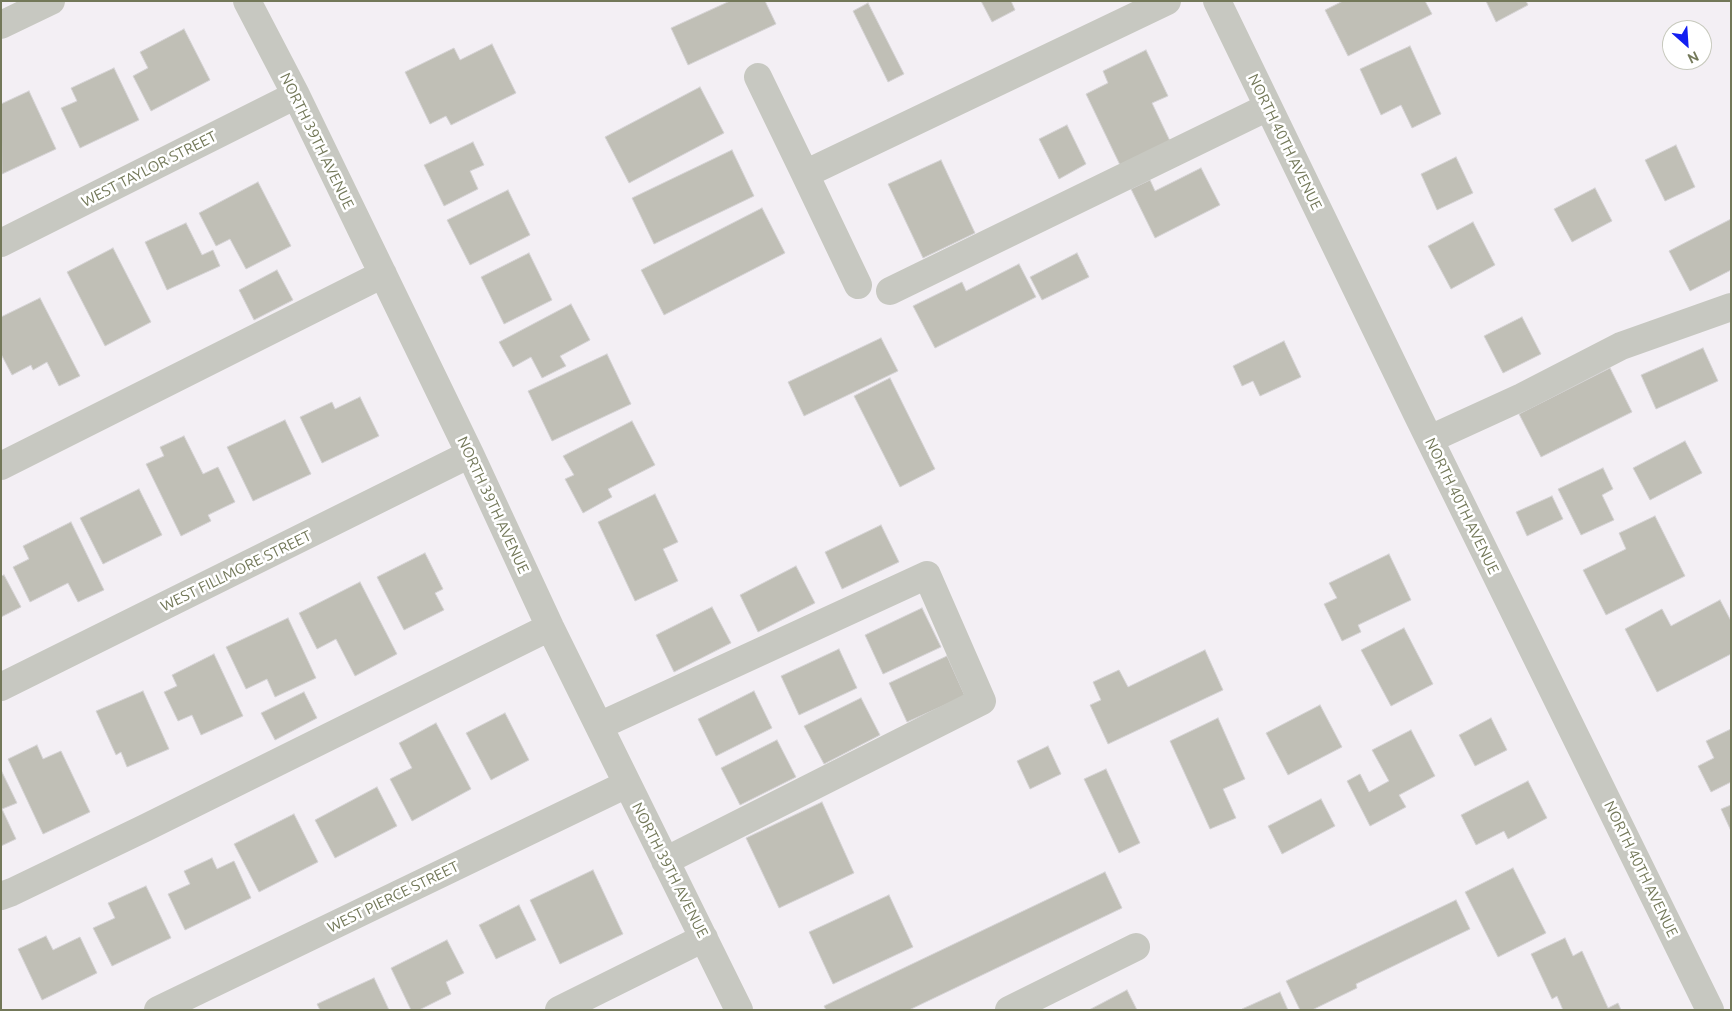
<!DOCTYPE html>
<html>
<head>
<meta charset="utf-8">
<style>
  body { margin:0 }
  #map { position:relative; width:1732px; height:1011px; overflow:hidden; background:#f3eff4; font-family:Ubuntu,sans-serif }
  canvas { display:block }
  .frame { position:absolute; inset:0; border:2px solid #737859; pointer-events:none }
  .north { position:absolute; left:1662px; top:20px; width:50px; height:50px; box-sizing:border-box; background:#fff; border:1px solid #c7c9bd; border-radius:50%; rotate:154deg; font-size:14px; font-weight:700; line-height:20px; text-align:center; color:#737859 }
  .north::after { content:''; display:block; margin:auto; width:18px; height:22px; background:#131ff1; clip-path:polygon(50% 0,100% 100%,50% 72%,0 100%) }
</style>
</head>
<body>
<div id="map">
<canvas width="1732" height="1011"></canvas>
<div class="frame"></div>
<div class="north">N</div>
</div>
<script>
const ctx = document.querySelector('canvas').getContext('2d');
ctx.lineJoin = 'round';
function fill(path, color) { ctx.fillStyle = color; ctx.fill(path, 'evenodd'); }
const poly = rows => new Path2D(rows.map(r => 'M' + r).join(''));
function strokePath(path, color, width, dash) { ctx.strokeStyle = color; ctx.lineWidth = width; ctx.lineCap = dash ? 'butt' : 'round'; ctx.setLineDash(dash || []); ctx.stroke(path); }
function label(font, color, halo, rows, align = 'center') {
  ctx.font = font + ' Ubuntu,sans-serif'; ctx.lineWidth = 5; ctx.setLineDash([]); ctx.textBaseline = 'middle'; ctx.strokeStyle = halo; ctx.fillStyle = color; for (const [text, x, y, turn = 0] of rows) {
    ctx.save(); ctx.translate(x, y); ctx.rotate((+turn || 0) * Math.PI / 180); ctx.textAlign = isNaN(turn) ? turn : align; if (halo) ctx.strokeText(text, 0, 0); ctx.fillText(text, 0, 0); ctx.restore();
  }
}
const building = poly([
  [730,1,765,1,776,24,688,65,671,28,730,1],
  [981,1,1011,1,1015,10,992,22,981,1],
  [1343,1,1425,1,1432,14,1348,56,1325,10,1343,1],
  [1486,1,1526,1,1528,5,1496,22,1486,1],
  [868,3,904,74,888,82,853,11,868,3],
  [184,29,210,80,151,111,133,76,148,68,140,52,184,29],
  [492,44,516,93,451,125,446,116,430,124,405,72,454,48,460,60,492,44],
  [1410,46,1441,114,1412,128,1401,105,1381,115,1360,69,1410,46],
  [1146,50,1168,96,1152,103,1170,141,1120,165,1086,94,1108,83,1103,71,1146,50],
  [114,68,139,120,80,148,61,108,77,101,71,88,114,68],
  [700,87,724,133,629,183,605,137,700,87],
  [29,91,56,149,2,174,1,104,29,91],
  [1067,125,1086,164,1059,179,1039,139,1067,125],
  [473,142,484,165,470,171,478,189,444,206,424,165,473,142],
  [1676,145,1695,187,1665,201,1645,160,1676,145],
  [732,150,754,196,654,244,632,198,732,150],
  [1456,157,1473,193,1437,210,1421,174,1456,157],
  [941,160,975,233,923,258,888,184,941,160],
  [1201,168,1220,205,1155,238,1131,189,1150,180,1155,191,1201,168],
  [258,182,291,246,246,269,230,239,216,246,199,213,258,182],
  [1595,188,1612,221,1572,242,1554,209,1595,188],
  [508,190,530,235,470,265,447,220,508,190],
  [762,208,785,253,664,315,641,270,762,208],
  [1731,219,1731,270,1690,291,1669,251,1731,219],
  [1473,222,1495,265,1451,289,1428,246,1473,222],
  [186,223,202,255,213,250,220,266,167,290,145,242,186,223],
  [113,248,151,322,105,346,67,272,113,248],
  [529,253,552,300,504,324,481,277,529,253],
  [1077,253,1089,277,1042,300,1030,277,1077,253],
  [1019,264,1036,297,935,348,913,306,962,282,966,291,1019,264],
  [277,270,293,300,254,320,239,290,277,270],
  [40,298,80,376,59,386,47,362,33,370,31,365,12,375,1,354,1,317,40,298],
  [571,304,590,340,560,356,566,366,542,378,531,357,513,367,499,342,571,304],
  [1522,317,1541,354,1503,373,1484,336,1522,317],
  [881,338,898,371,804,416,788,382,881,338],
  [1284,341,1301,377,1260,396,1253,381,1242,386,1233,366,1284,341],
  [1703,348,1718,381,1656,409,1641,375,1703,348],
  [607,354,631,404,552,441,528,391,607,354],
  [1610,368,1632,412,1541,457,1519,414,1610,368],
  [890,378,935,469,900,487,854,396,890,378],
  [360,397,379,436,322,463,300,417,332,402,335,409,360,397],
  [285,420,311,474,253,501,227,447,285,420],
  [632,421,655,465,608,489,612,497,583,513,565,479,574,475,563,456,632,421],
  [184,436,203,474,218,467,235,502,208,515,211,521,181,536,146,464,164,456,160,447,184,436],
  [1685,441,1702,473,1650,500,1633,468,1685,441],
  [1603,468,1613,489,1602,495,1614,520,1581,535,1558,489,1603,468],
  [139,489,162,535,103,564,80,518,139,489],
  [655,494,678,542,663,549,678,581,635,601,598,522,655,494],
  [1552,496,1563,519,1527,536,1516,512,1552,496],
  [1655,516,1685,576,1606,615,1583,570,1626,549,1619,533,1655,516],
  [71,522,104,590,78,602,68,583,30,602,13,567,29,559,23,546,71,522],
  [881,525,899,562,842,589,825,552,881,525],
  [425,553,443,589,435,593,444,610,404,630,377,577,425,553],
  [1389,554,1411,600,1358,625,1361,632,1342,641,1324,604,1337,598,1329,583,1389,554],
  [796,566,815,603,758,632,740,595,796,566],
  [4,575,21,607,1,617,1,576,4,575],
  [360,582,397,654,355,676,336,639,317,649,299,613,360,582],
  [1720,600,1731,621,1731,654,1657,692,1625,629,1662,609,1671,626,1720,600],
  [712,607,731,643,674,672,656,635,712,607],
  [922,608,941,647,883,674,865,635,922,608],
  [288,618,316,678,275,697,267,679,246,689,226,647,288,618],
  [1404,628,1433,684,1391,706,1361,650,1404,628],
  [839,649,857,688,799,715,781,676,839,649],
  [1205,650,1223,690,1108,744,1090,705,1101,700,1093,682,1119,670,1128,687,1205,650],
  [214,654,243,716,201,735,192,715,178,721,164,692,177,686,172,675,214,654],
  [947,656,965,696,907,722,889,683,947,656],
  [143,691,169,749,127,767,121,752,116,755,96,711,143,691],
  [754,691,772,728,716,756,698,719,754,691],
  [304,692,317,718,275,740,261,713,304,692],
  [861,698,880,735,824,764,804,726,861,698],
  [1320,705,1342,747,1288,775,1266,733,1320,705],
  [505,713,529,760,491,780,466,733,505,713],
  [1218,718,1245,779,1223,789,1236,818,1210,829,1170,741,1218,718],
  [1491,718,1507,750,1475,766,1459,735,1491,718],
  [436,723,471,789,412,821,390,779,412,768,399,743,436,723],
  [1731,729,1731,782,1711,792,1698,766,1714,758,1706,741,1731,729],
  [1411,730,1435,776,1399,795,1406,807,1370,826,1347,781,1360,774,1369,792,1389,781,1372,750,1411,730],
  [777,740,796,777,740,805,721,768,777,740],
  [37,745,43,759,61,751,90,812,43,834,8,759,37,745],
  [1048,746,1061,774,1030,789,1017,761,1048,746],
  [1106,769,1140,843,1119,853,1084,779,1106,769],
  [1,770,17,803,2,809,16,839,1,846,1,770],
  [1528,781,1547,818,1508,839,1504,831,1476,845,1461,815,1528,781],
  [377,787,397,826,335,858,315,820,377,787],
  [1321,799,1335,826,1282,854,1268,826,1321,799],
  [822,802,854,873,779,908,746,838,822,802],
  [1731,805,1731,831,1721,809,1731,805],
  [294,814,318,862,259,892,234,844,294,814],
  [212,858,217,869,234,861,251,898,185,930,168,894,190,884,184,871,212,858],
  [1513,868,1546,933,1498,957,1465,892,1513,868],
  [593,870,623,934,560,964,530,900,593,870],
  [1105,872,1122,908,909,1010,826,1010,824,1006,1105,872],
  [146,886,171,938,112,966,93,928,115,918,108,903,146,886],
  [889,895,913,947,833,984,809,932,889,895],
  [1456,900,1470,929,1356,984,1357,988,1312,1010,1300,1010,1286,981,1456,900],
  [519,905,536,940,496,959,479,925,519,905],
  [46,936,53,950,80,937,97,973,42,1000,18,949,46,936],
  [1565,938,1573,956,1582,951,1608,1008,1618,1003,1621,1010,1563,1010,1557,996,1552,999,1531,954,1565,938],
  [447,940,464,973,446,982,451,994,419,1010,411,1010,391,968,447,940],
  [374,978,389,1010,320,1010,317,1004,374,978],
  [1127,990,1137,1010,1089,1010,1127,990],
  [1280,992,1288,1010,1242,1010,1242,1009,1280,992]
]);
fill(building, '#c0bfb6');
strokePath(building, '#d5d3d5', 1);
strokePath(poly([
  [247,1,296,95,470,454,550,627,739,1010],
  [1217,1,1418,416,1710,1010],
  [1,25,51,1],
  [758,77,805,174,1167,1],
  [805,174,858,285],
  [1,243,296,95],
  [890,291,1268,107],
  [1430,439,1522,397,1621,346,1731,307],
  [1,466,383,274],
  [1,687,470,454],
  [599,726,927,575,982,701,665,861],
  [1,896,12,892,145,828,550,627],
  [158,1010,627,784],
  [559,1010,704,938],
  [1009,1010,1136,947]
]), '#c7c8c1', 28);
label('15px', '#737859', '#fff', [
  ["NORTH 39TH AVENUE",317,141,64],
  ["NORTH 40TH AVENUE",1285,142,64],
  ["WEST TAYLOR STREET",149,169,-27],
  ["NORTH 39TH AVENUE",493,505,65],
  ["NORTH 40TH AVENUE",1462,506,64],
  ["WEST FILLMORE STREET",236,571,-26],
  ["NORTH 40TH AVENUE",1641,869,64],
  ["NORTH 39TH AVENUE",670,870,63],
  ["WEST PIERCE STREET",393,897,-26]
]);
</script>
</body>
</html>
